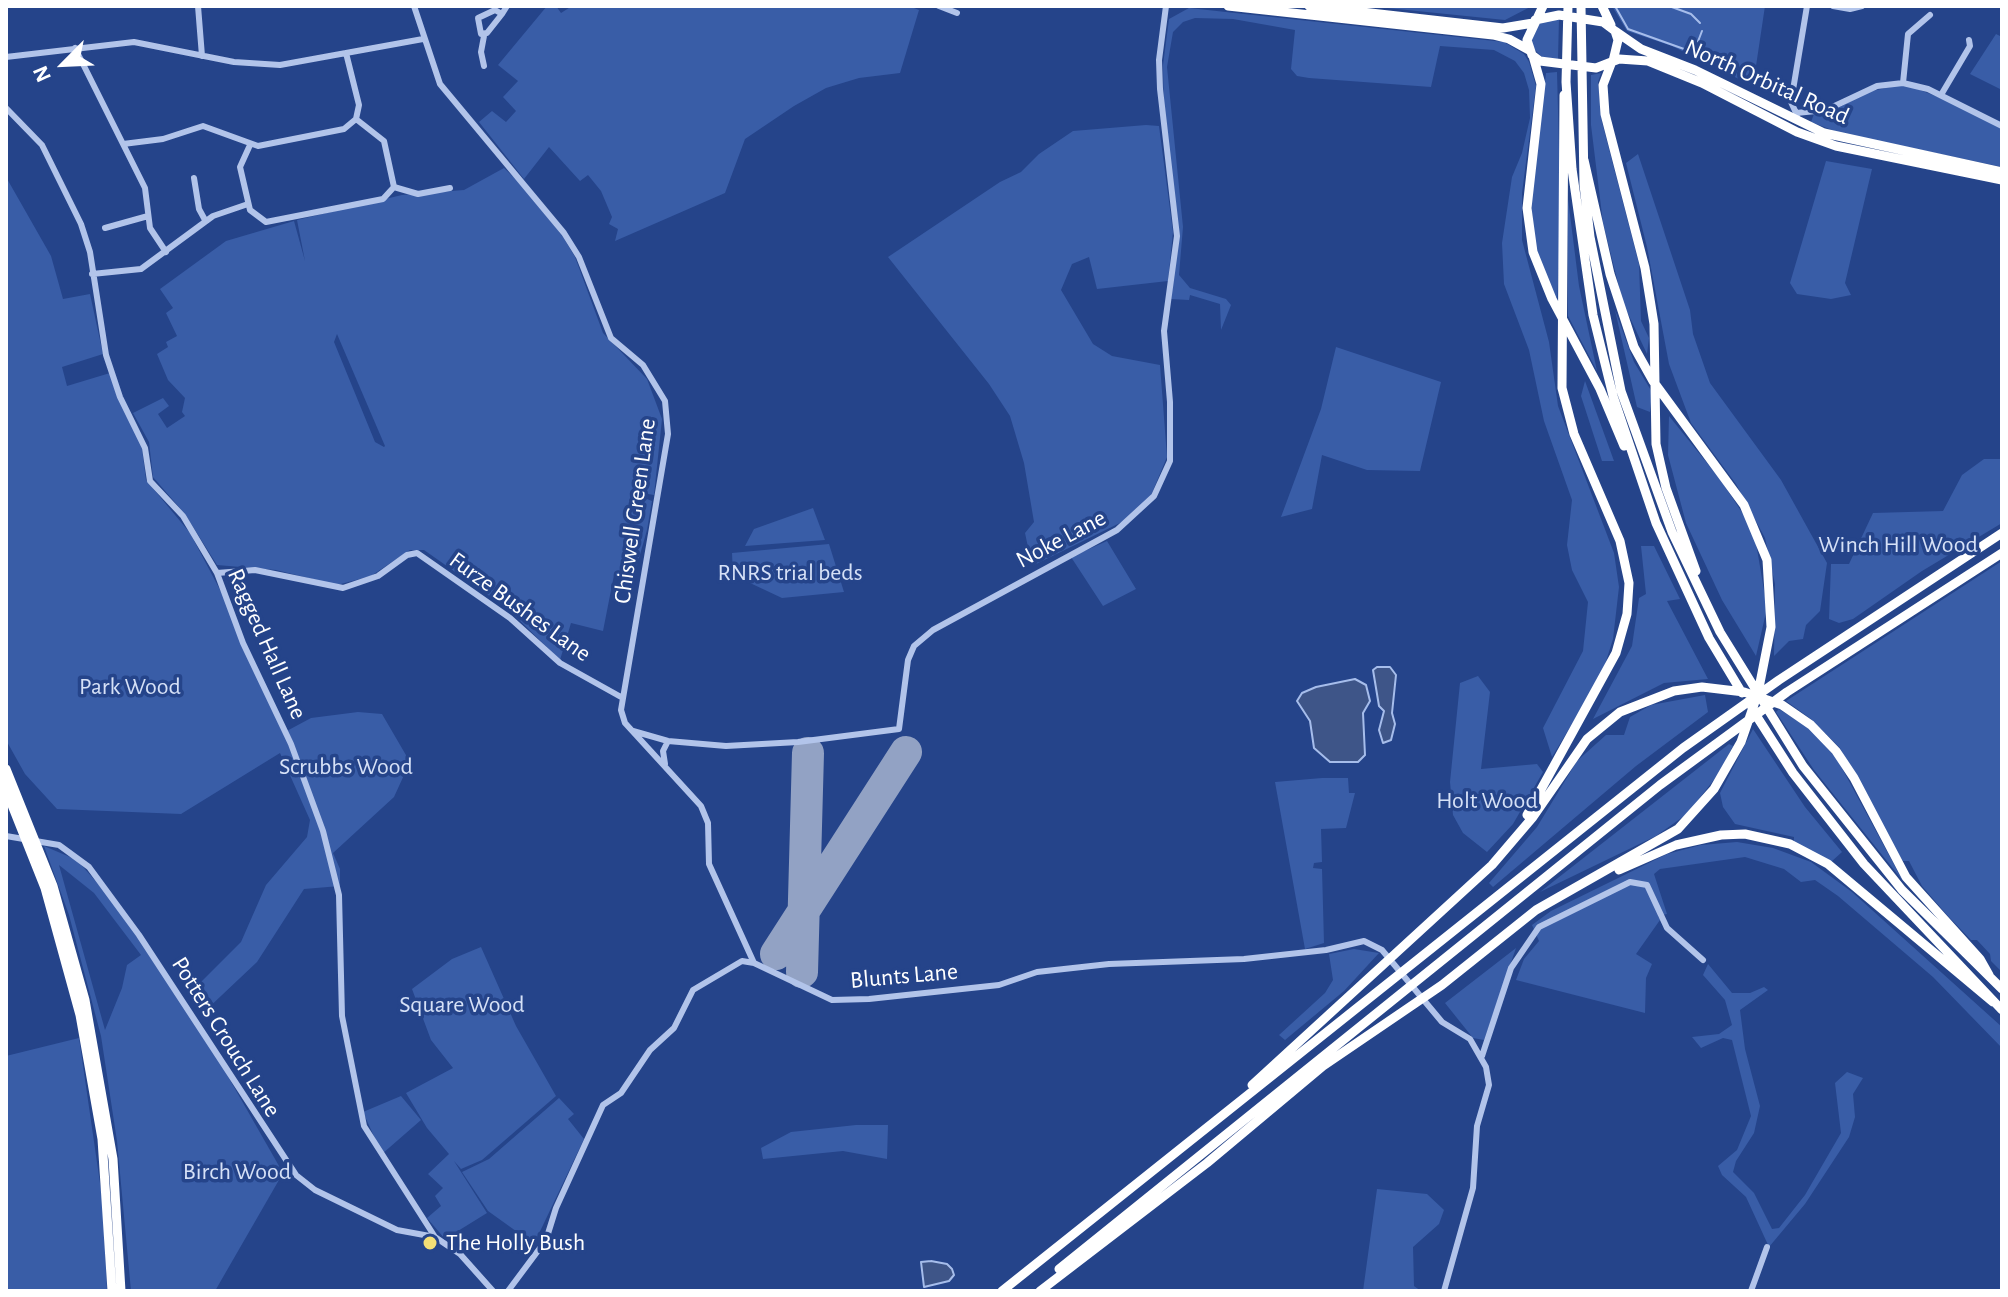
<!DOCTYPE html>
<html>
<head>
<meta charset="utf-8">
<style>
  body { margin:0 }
  #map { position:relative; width:2008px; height:1297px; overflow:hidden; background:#25448a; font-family:"Alegreya Sans",sans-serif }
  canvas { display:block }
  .frame { position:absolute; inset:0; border:8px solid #fff; pointer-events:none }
  .north { position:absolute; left:24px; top:24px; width:80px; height:80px; -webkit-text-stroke:6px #25448a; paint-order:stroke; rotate:246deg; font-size:22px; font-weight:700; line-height:32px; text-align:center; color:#fff }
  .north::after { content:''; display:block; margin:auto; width:28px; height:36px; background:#fff; clip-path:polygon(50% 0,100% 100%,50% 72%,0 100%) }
</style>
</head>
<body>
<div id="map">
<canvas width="2008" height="1297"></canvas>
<div class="frame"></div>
<div class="north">N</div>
</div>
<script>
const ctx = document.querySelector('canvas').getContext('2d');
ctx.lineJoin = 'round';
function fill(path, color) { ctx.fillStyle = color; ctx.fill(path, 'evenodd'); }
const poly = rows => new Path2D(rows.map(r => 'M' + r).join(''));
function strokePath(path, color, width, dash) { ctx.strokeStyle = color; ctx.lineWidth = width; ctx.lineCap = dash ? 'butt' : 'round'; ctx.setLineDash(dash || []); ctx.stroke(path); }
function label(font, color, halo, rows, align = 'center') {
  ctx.font = font + ' "Alegreya Sans",sans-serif'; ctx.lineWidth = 7; ctx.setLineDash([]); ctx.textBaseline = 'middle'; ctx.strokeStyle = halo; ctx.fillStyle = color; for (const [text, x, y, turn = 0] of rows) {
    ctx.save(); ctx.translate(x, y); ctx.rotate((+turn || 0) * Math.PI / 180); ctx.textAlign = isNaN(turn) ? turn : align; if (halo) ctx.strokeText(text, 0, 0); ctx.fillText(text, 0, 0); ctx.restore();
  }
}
fill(poly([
  [547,6,556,6,561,13,572,6,909,6,919,10,900,73,859,78,826,88,794,106,745,139,725,193,615,241,618,229,609,224,612,217,601,191,588,175,580,181,549,147,524,179,479,122,492,111,506,122,516,111,503,97,518,81,498,65],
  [1368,6,1532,6,1505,20],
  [1612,6,1765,6,1753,86,1672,46,1627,31],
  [1189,8,1504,42,1524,54,1529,62,1536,86,1522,193,1522,240,1549,342,1558,406,1614,553,1619,587,1613,639,1602,674,1552,757,1543,728,1583,651,1588,602,1572,570,1567,545,1572,500,1544,421,1529,350,1504,284,1502,243,1512,177,1522,153,1530,118,1529,90,1524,73,1515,61,1494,50,1440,46,1431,87,1309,78,1297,76,1291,69,1295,30,1233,19,1195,18,1183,22,1173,32,1167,67,1183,227,1179,275,1190,288,1226,299,1231,305,1221,330,1220,304,1190,295,1189,300,1171,299,1177,247,1164,122,1163,65,1169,19],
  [1559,18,1558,59,1542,57,1533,48,1531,36,1536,24],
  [1996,34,2002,37,2002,90,1970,74],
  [1557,72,1561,226,1557,303,1536,254,1531,201,1546,73],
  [1601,73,1598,82,1602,122,1639,264,1641,321,1649,338,1647,354,1623,303,1603,223,1591,125,1591,75],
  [1905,84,1958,105,2002,129,2002,167,1840,133,1811,122,1814,114,1829,113,1867,92],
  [1146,125,1159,126,1173,232,1168,281,1097,289,1089,257,1072,264,1061,290,1093,344,1112,356,1160,365,1167,457,1149,500,1126,520,1032,566,1025,533,1034,522,1024,463,1010,416,989,384,888,257,1000,182,1021,172,1039,154,1073,131],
  [1638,154,1690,310,1693,334,1710,383,1781,480,1827,563,1820,611,1806,625,1803,639,1789,641,1774,656,1775,584,1765,538,1736,484,1691,423,1669,364,1647,247,1626,163],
  [1826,161,1872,169,1845,283,1851,295,1831,299,1797,294,1790,283],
  [504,168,525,188,563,237,575,257,603,333,647,379,662,419,654,495,648,494,647,499,652,501,647,530,633,579,614,575,603,631,571,623,560,660,508,609,424,550,410,550,371,576,337,585,276,570,217,565,185,514,153,477,149,442,133,413,163,398,169,406,158,414,167,428,185,416,182,412,185,398,168,380,157,354,168,347,166,342,177,336,166,313,173,308,160,289,226,241,294,221,305,261,297,220,402,195,464,190],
  [337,334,385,446,384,447,375,442,334,342],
  [6,177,51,256,63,299,90,294,103,354,62,367,67,386,110,373,141,441,146,480,190,533,228,605,283,733,311,718,358,712,382,714,410,762,394,797,333,853,340,869,340,886,304,889,257,962,204,1012,190,993,241,942,266,885,307,837,310,820,280,753,181,814,57,809,25,774,6,740],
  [1568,199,1579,286,1597,371,1568,316],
  [1615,310,1634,362,1652,392,1650,412,1637,407],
  [1336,347,1441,382,1420,471,1367,470,1322,455,1312,509,1281,517,1321,409],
  [1585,381,1614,461,1602,461,1581,396],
  [1669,416,1720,479,1747,520,1756,543,1767,608,1756,656,1722,600,1686,523,1668,455],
  [1984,459,2002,459,2002,523,1922,571,1853,619,1839,623,1829,619,1831,564,1849,564,1873,513,1943,511,1962,475],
  [813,508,825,540,745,546,754,529],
  [1107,541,1136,589,1103,606,1071,557],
  [829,544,844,592,782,598,733,575,732,553],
  [1641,546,1654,546,1680,599,1667,601,1708,679,1664,683,1593,719,1632,646,1639,598,1646,594],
  [2002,561,2002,972,1991,961,1990,954,1977,940,1971,940,1947,915,1922,886,1909,861,1903,861,1892,846,1840,748,1811,719,1786,701],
  [1478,676,1490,692,1481,769,1537,764,1543,772,1513,824,1487,852,1463,833,1453,815,1450,782,1460,683],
  [1705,695,1708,712,1636,766,1493,887,1489,883,1537,827,1577,761,1606,735,1624,735,1630,717,1651,705],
  [1779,709,1810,729,1837,759,1903,881,1814,770,1776,712],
  [1753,729,1805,807,1842,852,1831,862,1794,842,1794,837,1735,824,1723,807,1720,793],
  [1729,744,1733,746,1720,772,1687,814,1656,836,1540,892],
  [1322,778,1348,778,1349,793,1355,793,1346,828,1321,829,1322,862,1314,863,1313,868,1322,869,1324,943,1305,949,1275,782],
  [1737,842,1773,848,1811,862,1852,892,2002,1027,2002,1048,1933,977,1838,896,1815,880,1801,882,1784,869,1745,857,1660,869,1654,874,1667,914,1658,916,1660,920,1636,954,1652,964,1646,978,1645,1013,1516,980,1524,959,1539,941,1532,925,1551,911,1667,854,1701,845],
  [44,846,77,860,121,910,222,1066,283,1173,215,1291,131,1291,117,1141,101,1036,69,915],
  [59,865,94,893,141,955,127,965,122,988,105,1030],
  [481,947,516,1026,556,1096,482,1160,461,1169,454,1161,487,1213,445,1239,427,1218,441,1206,435,1196,443,1188,428,1174,449,1154,427,1128,406,1093,453,1068,431,1040,412,989,452,959],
  [1516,948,1484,1040,1473,1038,1445,1003],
  [1354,949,1379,953,1344,991,1285,1040,1279,1035,1325,993,1333,980,1329,954],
  [1708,964,1732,993,1750,993,1764,987,1768,990,1740,1010,1745,1049,1760,1106,1754,1133,1736,1161,1733,1172,1754,1193,1772,1229,1779,1228,1805,1195,1841,1133,1835,1083,1847,1072,1863,1078,1853,1094,1855,1117,1849,1137,1805,1204,1769,1247,1746,1197,1722,1175,1718,1166,1737,1150,1751,1116,1732,1040,1723,1038,1701,1048,1692,1037,1719,1034,1732,1025,1725,1000,1703,975],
  [79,1038,103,1204,107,1291,6,1291,6,1056],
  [401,1096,421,1120,382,1154,363,1112],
  [559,1098,574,1114,568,1119,584,1139,534,1244,488,1211,462,1172,489,1159],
  [856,1125,888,1125,887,1159,843,1151,763,1159,761,1148,791,1132],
  [1377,1189,1427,1194,1444,1210,1439,1224,1413,1247,1414,1286,1421,1291,1363,1291]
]), '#395da7');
const water = poly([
  [1377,667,1390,667,1396,675,1392,713,1395,724,1391,740,1383,743,1379,730,1384,711,1379,706,1373,670,1377,667],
  [1355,679,1366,685,1370,701,1363,713,1365,755,1358,762,1330,762,1314,748,1310,721,1297,701,1302,693,1316,687,1355,679],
  [931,1261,947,1264,952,1269,954,1275,949,1281,924,1287,921,1262,931,1261]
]);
fill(water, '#3e5588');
strokePath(water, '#a6bdeb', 2);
strokePath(poly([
  [1615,6,1628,29,1684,49,1697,44,1702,31],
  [1669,6,1691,14,1700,23]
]), '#a6bdeb', 2);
strokePath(poly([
  [776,954,906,752],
  [802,972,808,753]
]), '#92a2c4', 32);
strokePath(poly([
  [198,6,202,56],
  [414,6,440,84,564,233,579,257,611,338,643,365,665,401,668,434,621,710,625,723,701,806,708,823,709,864,754,963],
  [939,6,957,13],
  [1833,6,1850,9,1862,6],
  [502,14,495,10,478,18,481,34,487,33,502,14,507,6],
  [75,48,145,188,150,228,166,252],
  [6,57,134,42,234,62,280,65,423,39],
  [484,66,481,52,484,36],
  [1903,83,1908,34,1930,15],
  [1941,95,1970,46,1969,40],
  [6,108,42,145,81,224,90,252,106,355,120,397,145,448,150,481,183,516,217,573,243,643,291,744,323,831,339,895,342,1016,364,1126,435,1237,460,1254,493,1291],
  [1796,113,1826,110,1877,86,1903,83,1928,89,2002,126],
  [1797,115,1791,102,1807,6],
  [356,119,384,141,394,187],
  [123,144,163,139,203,126,258,146,344,129,356,119,359,105,346,53],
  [250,145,240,167,250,210,266,222,383,199,394,187],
  [194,178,199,209,205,220],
  [394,187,418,194,450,188],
  [105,228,148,216],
  [92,274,141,269,213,216,248,204],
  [217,573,255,570,343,588,378,576,407,555,417,553,510,618,560,663,621,697],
  [633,731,668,741,726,746,798,742,899,729,908,660,914,646,933,630,1117,530,1154,496,1170,461,1170,402,1164,331,1177,236,1160,89,1159,60,1166,6],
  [665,764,663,751,668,741],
  [6,836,59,845,89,867,139,935,296,1175,315,1190,397,1230,435,1237],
  [1482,1056,1511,968,1539,927,1630,882,1647,885,1667,928,1703,960],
  [508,1291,546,1240,556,1208,603,1105,621,1093,650,1050,674,1028,693,990,742,961,754,963,832,1000,869,999,999,985,1037,972,1109,964,1244,959,1326,950,1364,941,1382,950,1442,1022,1470,1039,1486,1067,1489,1085,1477,1126,1473,1188,1444,1291],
  [1751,1291,1767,1247]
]), '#b2c4ea', 6);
strokePath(poly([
  [1228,6,1493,35,1509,39,1529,50],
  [1309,6,1503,28,1533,23],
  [1543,6,1527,40,1532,55,1540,61,1596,68,1619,59,1648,61,1702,83,1797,132,1836,146,2002,180],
  [1568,6,1566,82,1572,169,1593,315,1613,396,1656,523,1709,638,1742,693],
  [1581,6,1584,185,1590,237,1621,391,1672,532,1720,632,1803,766,1902,890,2002,989],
  [1602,6,1611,25],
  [1535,20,1559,15,1603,22,1615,31,1618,40,1613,61],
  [1615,31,1641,49,1695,70,1824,133,2002,172],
  [1533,56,1541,84,1527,208,1533,252,1552,299,1600,389,1624,446],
  [1611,64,1603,85,1605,114,1645,268,1654,324,1656,444,1666,488,1696,571],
  [1752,709,1793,773,1864,864,2002,1010],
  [6,769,53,886,85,1000,113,1159,121,1291],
  [6,790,45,888,80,1015,102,1139,112,1291],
  [1527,815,1616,653,1627,614,1629,583,1620,541,1574,434,1562,388,1564,95],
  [1619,870,1676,845,1721,835,1745,834,1790,844,1828,864,1993,1002],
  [1252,1085,1492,865,1533,817,1587,739,1620,712,1674,691,1702,687,1744,692,1782,705,1811,725,1836,751,1854,778,1906,877,1980,959,1989,975],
  [1059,1269,1660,785,1787,692,2002,553],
  [1002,1291,1683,748,1779,680,2002,533],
  [1040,1291,1207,1163,1323,1066,1442,985,1536,910,1678,829,1714,789,1741,742,1758,693,1771,627,1767,560,1744,505,1653,381,1634,347,1610,274,1584,160]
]), '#fff', 9);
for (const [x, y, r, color] of [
  [430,1243,8,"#f4df76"]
]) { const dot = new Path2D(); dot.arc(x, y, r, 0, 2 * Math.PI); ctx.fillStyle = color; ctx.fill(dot); strokePath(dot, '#25448a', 3); }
label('24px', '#fff', '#25448a', [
  ["North Orbital Road",1767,82,24],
  ["Chiswell Green Lane",635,511,-82],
  ["Noke Lane",1061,539,-28],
  ["Furze Bushes Lane",520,607,36],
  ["Ragged Hall Lane",267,644,66],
  ["Blunts Lane",904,976,-5],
  ["Potters Crouch Lane",226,1037,58]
]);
label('24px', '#d6e1f7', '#25448a', [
  ["Winch Hill Wood",1898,545],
  ["RNRS trial beds",790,573],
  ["Park Wood",130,687],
  ["Scrubbs Wood",346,767],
  ["Holt Wood",1487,801],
  ["Square Wood",462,1005],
  ["Birch Wood",237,1172]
]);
label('24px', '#fff', '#25448a', [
  ["The Holly Bush",446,1243]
], 'left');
</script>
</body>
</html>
